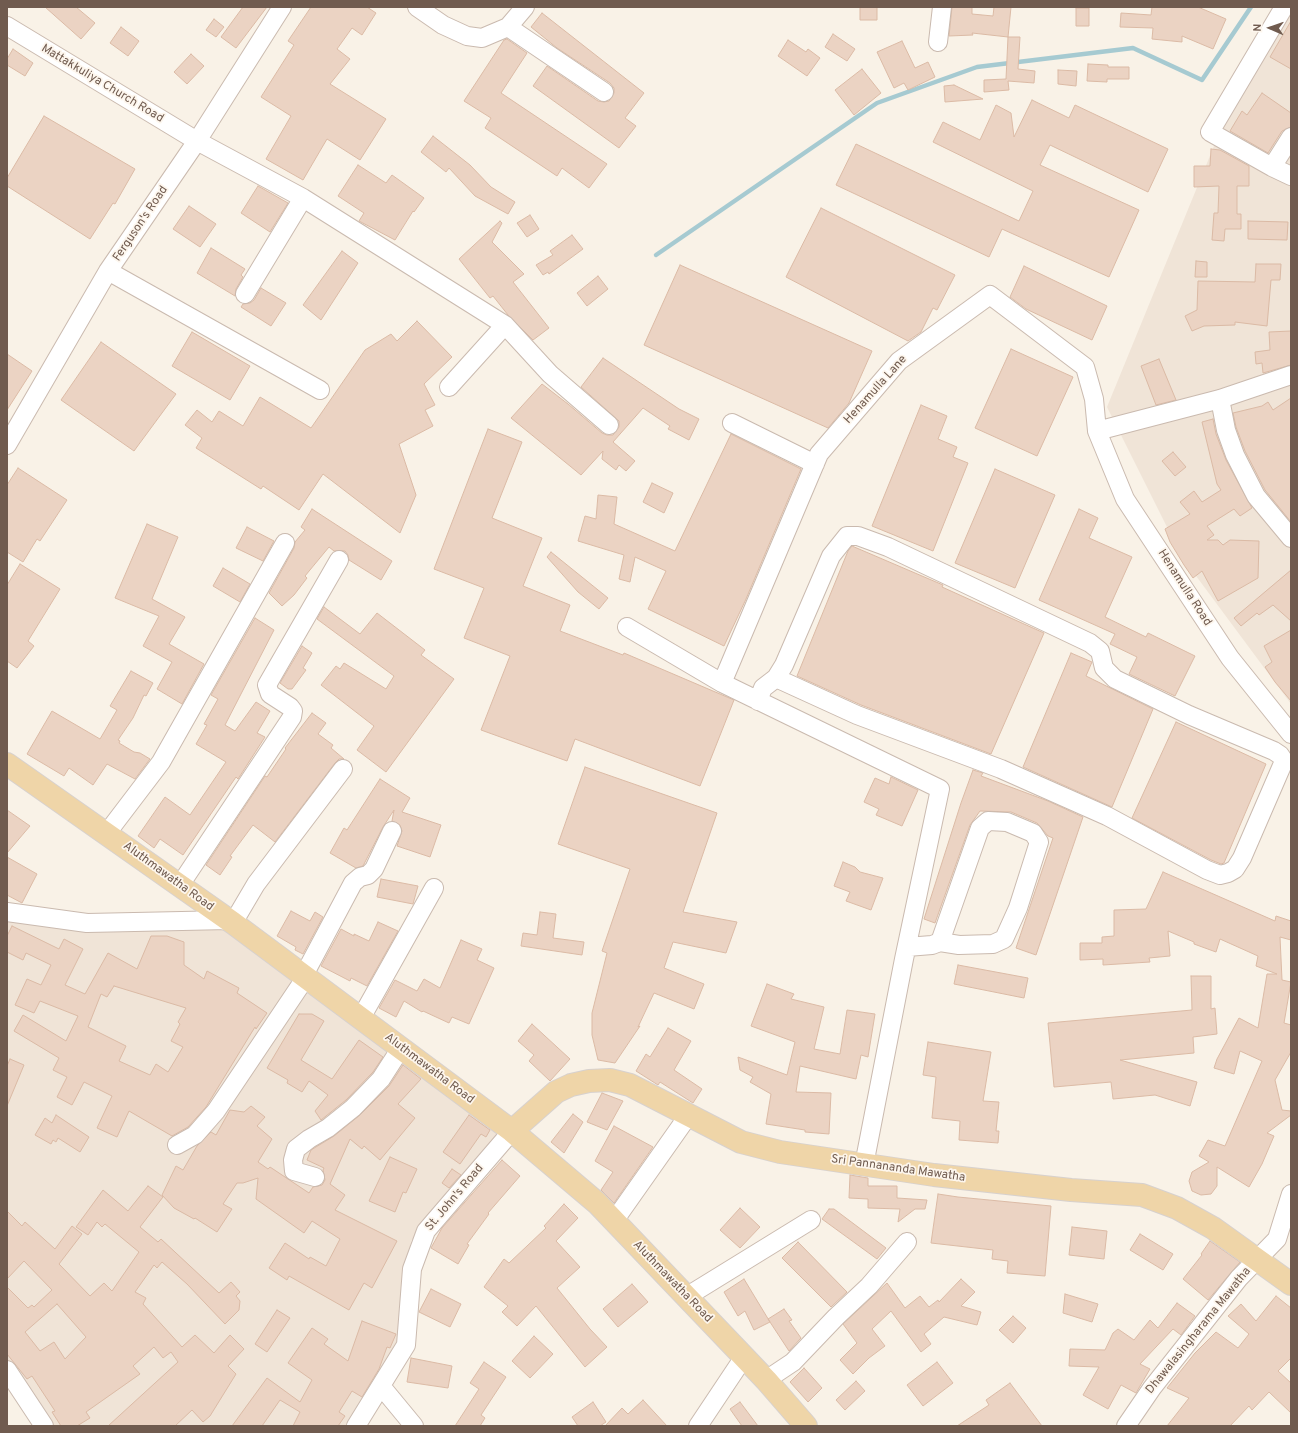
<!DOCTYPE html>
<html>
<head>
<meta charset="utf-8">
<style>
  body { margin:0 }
  #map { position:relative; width:1298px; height:1433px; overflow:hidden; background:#f9f2e7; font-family:Overpass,sans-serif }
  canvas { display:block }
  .frame { position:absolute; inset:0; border:8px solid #705b4f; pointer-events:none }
  .north { position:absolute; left:1250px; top:8px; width:40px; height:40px; -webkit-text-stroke:3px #fdf6ed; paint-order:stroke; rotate:272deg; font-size:11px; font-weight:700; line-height:16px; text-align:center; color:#705b4f }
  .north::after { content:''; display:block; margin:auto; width:14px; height:18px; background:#705b4f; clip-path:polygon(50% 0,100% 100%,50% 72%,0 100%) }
</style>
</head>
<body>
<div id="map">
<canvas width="1298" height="1433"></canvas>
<div class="frame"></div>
<div class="north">N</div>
</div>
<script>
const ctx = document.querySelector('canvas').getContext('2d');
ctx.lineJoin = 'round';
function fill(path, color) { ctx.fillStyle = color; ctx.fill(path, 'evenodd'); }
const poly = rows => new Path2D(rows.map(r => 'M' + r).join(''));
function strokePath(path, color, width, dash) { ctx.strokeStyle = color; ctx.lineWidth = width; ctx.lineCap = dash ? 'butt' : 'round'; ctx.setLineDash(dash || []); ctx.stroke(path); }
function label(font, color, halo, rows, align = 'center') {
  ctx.font = font + ' Overpass,sans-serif'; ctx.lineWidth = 3.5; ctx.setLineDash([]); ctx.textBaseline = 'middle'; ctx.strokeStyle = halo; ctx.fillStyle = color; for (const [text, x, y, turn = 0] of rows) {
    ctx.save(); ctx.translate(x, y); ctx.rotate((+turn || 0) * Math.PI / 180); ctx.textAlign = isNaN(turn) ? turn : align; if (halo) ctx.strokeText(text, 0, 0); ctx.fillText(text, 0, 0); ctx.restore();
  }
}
fill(poly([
  [1291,12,1291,704,1182,557,1107,407,1223,124],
  [7,911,229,920,512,1131,454,1192,411,1241,402,1342,353,1426,48,1426,7,1368]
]), '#f0e4d7');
strokePath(poly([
  [656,255,877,103,977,67,1133,48,1202,80,1251,7]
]), '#a6cad1', 4.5);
const building = poly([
  [45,7,76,7,95,23,81,39,45,7],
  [243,7,267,7,236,48,221,37,243,7],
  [311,7,367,7,376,13,362,35,352,28,337,49,350,59,330,84,386,119,360,160,327,139,303,180,266,159,291,116,261,97,294,45,288,41,311,7],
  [860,7,877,7,877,20,860,20,860,7],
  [952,7,972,7,972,14,993,16,994,7,1011,7,1008,37,972,33,973,35,949,36,952,7],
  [1152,7,1198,7,1226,19,1213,49,1182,36,1182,42,1152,39,1153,28,1120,27,1121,13,1151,15,1152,7],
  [1076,8,1089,8,1089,26,1076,26,1076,8],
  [542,13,644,93,625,118,636,126,619,148,533,86,547,66,598,101,604,102,609,101,614,93,614,88,610,83,557,48,531,27,542,13],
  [214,19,224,27,216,37,206,30,214,19],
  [1291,21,1291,69,1270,57,1291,21],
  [121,27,139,41,128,56,110,43,121,27],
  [833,34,855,49,847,61,825,47,833,34],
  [1008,37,1020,37,1018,69,1035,71,1034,83,1008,81,1009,90,984,92,984,80,1006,79,1008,37],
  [507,39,527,53,501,93,607,164,589,188,562,168,557,176,485,128,491,118,464,101,504,40,507,39],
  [788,40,806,52,808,49,820,58,807,76,778,56,788,40],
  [902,41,915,68,928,62,935,77,908,90,904,83,894,88,877,52,902,41],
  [13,49,33,63,25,76,7,65,7,59,13,49],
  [191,54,204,66,187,84,174,72,191,54],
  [1088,64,1108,65,1108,67,1129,67,1129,79,1107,79,1107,82,1087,81,1088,64],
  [862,69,881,93,854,115,835,90,862,69],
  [1058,70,1077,71,1076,86,1058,84,1058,70],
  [954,85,983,99,945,102,944,86,954,85],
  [1262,93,1291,113,1291,127,1282,131,1268,153,1230,131,1242,111,1247,115,1262,93],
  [1032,100,1069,118,1075,105,1168,149,1148,192,1050,145,1040,165,1139,210,1109,277,1002,229,989,257,836,185,856,144,1019,221,1033,191,933,142,943,122,980,140,996,105,1011,113,1014,137,1032,100],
  [44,116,135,169,115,204,113,203,90,239,7,186,7,178,44,116],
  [433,136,470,165,491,187,515,202,508,214,475,196,449,168,446,172,421,152,433,136],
  [1211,149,1220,150,1249,166,1249,186,1237,186,1237,214,1241,214,1241,229,1225,229,1224,241,1212,240,1214,213,1218,213,1219,186,1194,187,1194,166,1210,166,1211,149],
  [358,165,386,183,392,175,424,198,414,212,413,211,395,240,359,221,364,213,338,196,358,165],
  [258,186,288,203,270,232,241,213,258,186],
  [189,206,216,224,200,247,173,229,189,206],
  [821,208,955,275,937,310,933,308,921,332,908,341,786,277,821,208],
  [530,215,539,229,527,237,517,223,530,215],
  [500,221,502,223,492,242,524,274,513,282,549,328,533,340,508,315,493,296,490,298,459,259,500,221],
  [1248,221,1288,222,1287,240,1248,239,1248,221],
  [572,235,583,249,549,274,548,272,543,275,536,265,553,255,550,251,572,235],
  [211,248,245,269,241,275,243,277,236,289,235,296,197,273,211,248],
  [342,251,358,263,321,320,303,305,342,251],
  [1196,261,1207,262,1207,277,1195,277,1196,261],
  [1256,264,1281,264,1280,280,1271,280,1267,326,1235,322,1235,325,1204,326,1192,331,1185,316,1197,310,1198,281,1255,282,1256,264],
  [680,265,872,351,849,403,828,428,644,345,680,265],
  [1024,266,1107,306,1092,340,1026,309,1010,297,1024,266],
  [598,276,608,289,587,306,577,293,598,276],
  [261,288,286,303,271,326,241,307,243,304,250,303,254,300,261,288],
  [417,321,452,357,424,384,435,405,425,410,433,426,399,444,416,495,400,533,323,474,299,510,263,486,261,489,196,448,202,438,185,425,197,410,212,422,219,411,243,426,260,397,311,428,365,350,391,334,397,341,417,321],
  [1291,331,1291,365,1263,373,1262,363,1256,364,1255,352,1270,350,1269,332,1291,331],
  [192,332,250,366,230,400,172,366,192,332],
  [101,342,176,394,134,451,61,400,101,342],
  [1011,349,1073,377,1037,456,975,428,1011,349],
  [7,354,32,371,7,410,7,354],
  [603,358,679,409,699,419,689,440,668,429,670,426,643,408,613,442,635,461,626,471,619,465,616,470,602,459,603,451,581,475,511,418,542,384,568,404,602,433,607,435,613,435,619,427,619,421,581,387,603,358],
  [1159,359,1176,400,1156,405,1141,366,1159,359],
  [1291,398,1291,522,1265,490,1245,451,1236,427,1233,413,1262,406,1268,402,1273,410,1291,398],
  [921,405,947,416,938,439,957,447,953,457,968,463,933,551,872,526,921,405],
  [1213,419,1216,434,1226,460,1252,508,1240,516,1234,509,1207,526,1214,535,1207,540,1218,540,1223,545,1230,540,1259,541,1258,578,1218,601,1202,571,1193,578,1184,565,1170,542,1165,529,1190,514,1180,502,1194,491,1202,502,1221,490,1217,484,1202,422,1213,419],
  [488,429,522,442,492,518,542,538,523,586,570,605,560,631,623,655,624,653,734,700,700,786,575,739,567,761,481,730,510,656,464,638,484,588,434,569,488,429],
  [731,434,801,469,746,599,724,646,648,609,666,571,635,557,630,582,619,579,624,555,578,541,585,516,596,519,598,495,617,497,614,524,675,551,731,434],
  [1173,452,1186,467,1175,476,1162,461,1173,452],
  [18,468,67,500,40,541,37,539,23,562,7,552,7,485,18,468],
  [995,469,1055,495,1015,588,955,563,995,469],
  [652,483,673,493,664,513,643,502,652,483],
  [312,509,392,561,381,580,349,560,348,555,345,551,334,551,329,547,305,576,307,578,294,595,282,606,269,593,294,548,295,542,305,530,301,527,312,509],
  [1079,509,1098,518,1089,538,1132,557,1105,617,1146,637,1148,633,1195,656,1175,696,1129,674,1137,657,1110,644,1115,634,1039,600,1079,509],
  [147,524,178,537,152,599,185,617,169,644,204,664,182,704,157,689,172,662,143,646,159,616,115,598,147,524],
  [247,527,274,541,263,561,236,548,247,527],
  [852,546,943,585,942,587,1044,633,991,754,861,705,797,676,848,551,852,546],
  [551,552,608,598,599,609,578,592,547,557,551,552],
  [20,564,60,589,28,641,34,646,17,668,7,661,7,585,20,564],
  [223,568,250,584,240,602,213,586,223,568],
  [1291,570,1291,621,1273,605,1259,615,1257,613,1241,626,1234,618,1291,570],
  [324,607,360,634,377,613,425,650,421,655,454,679,386,772,357,750,374,726,321,685,336,666,340,669,344,663,386,689,394,676,317,619,324,607],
  [255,618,274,630,225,725,235,731,256,702,270,711,257,733,265,737,238,779,236,777,183,855,160,839,154,848,138,836,165,797,190,815,226,762,196,744,207,725,204,724,218,699,211,695,255,618],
  [1291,630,1291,701,1275,682,1265,667,1272,662,1264,646,1291,630],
  [302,646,312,653,303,668,306,670,292,689,288,689,280,683,302,646],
  [1071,653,1092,662,1086,676,1153,709,1112,807,1023,767,1071,653],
  [131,671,153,683,146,696,144,695,133,718,118,740,120,741,119,743,134,752,140,753,150,759,135,779,107,764,93,785,69,768,64,776,27,754,52,711,100,739,117,710,110,706,131,671],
  [312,713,326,723,318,734,333,745,331,748,344,759,339,759,335,763,275,842,253,825,230,856,232,857,220,875,206,865,265,776,267,777,286,749,285,748,312,713],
  [1176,722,1266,764,1224,863,1221,864,1211,860,1132,818,1176,722],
  [585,767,717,813,683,912,737,922,726,953,673,942,664,968,704,984,694,1009,654,993,638,1027,640,1026,615,1063,598,1060,592,1035,592,1013,607,953,602,951,630,869,558,844,585,767],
  [973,770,983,773,981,776,1048,801,1083,817,1036,955,1016,948,1053,838,1048,836,1037,823,1011,812,980,811,970,825,935,923,924,919,961,803,973,770],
  [891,777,918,790,902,826,876,815,879,809,864,802,875,778,889,784,891,777],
  [380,779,410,798,402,812,441,825,430,857,397,846,402,831,400,825,392,821,394,810,383,827,363,866,356,868,330,853,344,828,347,830,380,779],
  [7,810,30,826,7,853,7,810],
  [7,857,37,874,22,903,7,895,7,857],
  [843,862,855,867,860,872,883,878,871,910,846,901,850,892,834,886,843,862],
  [1163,872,1275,921,1276,916,1291,921,1291,940,1280,937,1282,980,1291,982,1284,1023,1291,1025,1291,1052,1275,1080,1282,1110,1291,1111,1291,1115,1267,1133,1274,1136,1262,1164,1249,1187,1217,1167,1217,1186,1211,1194,1201,1195,1192,1191,1189,1181,1192,1172,1209,1162,1199,1156,1208,1140,1225,1146,1262,1061,1240,1051,1234,1074,1214,1068,1217,1059,1239,1018,1258,1028,1267,974,1277,974,1256,966,1258,956,1220,939,1216,952,1194,944,1194,942,1168,931,1170,956,1149,958,1150,962,1103,965,1103,959,1080,960,1080,943,1102,943,1102,937,1114,936,1114,910,1146,909,1163,872],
  [381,879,418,886,413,904,377,897,381,879],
  [291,911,310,921,315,912,323,917,303,954,295,950,296,947,277,936,291,911],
  [540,912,556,914,553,938,584,942,582,955,521,946,523,933,537,935,540,912],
  [378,922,398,931,367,986,351,978,350,981,321,966,341,929,354,936,354,934,369,941,378,922],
  [12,926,59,949,64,939,83,949,65,985,85,994,108,953,137,969,151,936,167,936,184,942,184,965,204,979,207,971,239,988,237,993,267,1013,256,1029,255,1027,206,1107,188,1127,172,1136,129,1111,117,1137,97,1128,112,1096,84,1082,72,1105,57,1097,67,1077,53,1070,59,1058,14,1031,23,1015,66,1041,78,1016,40,1001,34,1013,15,1005,27,979,41,985,51,965,26,953,23,960,7,952,7,936,12,926],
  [114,986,186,1008,178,1022,180,1024,171,1041,183,1047,168,1072,156,1064,150,1075,119,1061,126,1046,88,1027,101,994,107,997,114,986],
  [461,940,482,949,477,960,494,968,469,1024,452,1017,449,1023,423,1011,422,1012,404,1001,396,1017,379,1008,395,980,417,991,424,979,440,988,461,940],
  [958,965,1028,978,1024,998,954,984,958,965],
  [1191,976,1211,976,1211,1009,1215,1008,1217,1034,1193,1037,1194,1053,1120,1060,1197,1082,1190,1106,1155,1095,1113,1099,1111,1082,1054,1087,1048,1023,1192,1010,1191,976],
  [767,984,794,994,791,999,824,1007,814,1049,840,1054,847,1010,875,1014,868,1057,861,1055,856,1079,800,1066,796,1092,831,1093,829,1134,805,1132,805,1130,766,1124,771,1094,750,1082,753,1077,740,1070,738,1057,787,1075,795,1042,751,1026,767,984],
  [299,1014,312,1014,324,1021,301,1060,332,1079,359,1040,383,1057,373,1072,346,1100,321,1120,315,1111,328,1095,309,1081,302,1092,287,1083,288,1080,267,1068,299,1014],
  [532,1024,570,1059,550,1081,529,1061,534,1055,518,1041,532,1024],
  [668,1028,691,1041,674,1070,702,1089,693,1103,660,1082,658,1085,636,1071,646,1054,650,1057,668,1028],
  [928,1042,991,1052,983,1101,999,1102,996,1131,999,1131,998,1143,959,1140,960,1121,932,1118,936,1077,923,1075,928,1042],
  [10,1059,24,1065,7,1106,7,1066,10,1059],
  [403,1065,421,1079,398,1104,415,1118,380,1160,364,1146,362,1149,350,1139,330,1184,345,1195,335,1210,397,1241,372,1288,364,1283,349,1310,289,1276,287,1280,269,1268,285,1243,309,1259,310,1257,326,1266,340,1239,312,1221,304,1233,256,1199,258,1178,243,1183,237,1183,223,1204,232,1209,217,1232,195,1218,194,1219,174,1208,162,1195,176,1166,183,1170,197,1146,211,1132,216,1135,230,1110,244,1112,251,1106,265,1117,257,1126,272,1139,258,1162,268,1169,270,1167,309,1193,313,1187,322,1185,325,1180,323,1170,324,1168,307,1160,311,1150,334,1136,360,1115,389,1086,403,1065],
  [602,1093,623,1101,607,1130,587,1122,602,1093],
  [573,1114,583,1122,564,1153,551,1142,573,1114],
  [56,1115,89,1137,80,1152,58,1138,56,1142,53,1140,51,1144,35,1135,45,1118,52,1123,56,1115],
  [469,1115,490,1130,486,1137,481,1134,460,1164,443,1152,469,1115],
  [614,1126,653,1147,614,1203,601,1190,613,1172,595,1161,614,1126],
  [390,1157,417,1169,406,1193,403,1192,395,1212,369,1201,390,1157],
  [502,1160,520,1176,488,1213,489,1214,467,1244,469,1245,458,1264,431,1248,442,1228,502,1160],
  [452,1169,461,1175,449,1188,442,1183,452,1169],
  [850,1175,868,1178,868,1186,897,1186,897,1198,927,1200,925,1209,915,1209,898,1222,900,1209,868,1208,868,1199,849,1198,850,1175],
  [148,1186,163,1197,140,1227,158,1242,161,1239,219,1293,231,1282,240,1292,236,1296,240,1301,239,1310,225,1324,187,1284,162,1262,157,1268,154,1265,135,1292,146,1298,143,1304,182,1347,195,1335,214,1353,230,1335,244,1349,228,1366,236,1374,210,1416,203,1422,192,1410,175,1426,108,1426,178,1362,171,1352,163,1358,154,1347,133,1366,140,1374,86,1412,90,1418,77,1426,61,1426,52,1412,55,1411,32,1376,27,1379,7,1354,7,1287,28,1308,32,1305,34,1307,52,1290,24,1261,7,1279,7,1211,22,1226,25,1222,55,1249,72,1226,82,1234,59,1264,90,1296,104,1283,112,1291,139,1252,105,1224,102,1227,97,1222,88,1235,76,1227,103,1190,128,1211,148,1186],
  [57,1304,86,1337,65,1359,54,1342,40,1351,25,1332,57,1304],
  [938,1194,958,1197,1051,1206,1045,1276,1007,1273,1008,1261,992,1259,993,1250,931,1243,938,1194],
  [564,1204,578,1218,556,1241,580,1267,557,1288,590,1329,607,1347,585,1367,536,1306,517,1326,502,1312,508,1306,484,1287,504,1259,509,1263,546,1228,544,1226,564,1204],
  [740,1208,760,1227,740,1248,720,1230,740,1208],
  [829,1209,834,1209,886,1248,877,1259,822,1219,829,1209],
  [1072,1227,1107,1231,1104,1259,1069,1255,1072,1227],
  [1140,1234,1173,1254,1163,1270,1130,1250,1140,1234],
  [1210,1241,1240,1262,1208,1300,1183,1279,1202,1255,1201,1254,1210,1241],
  [798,1242,847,1292,831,1307,782,1258,798,1242],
  [744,1279,770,1322,754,1330,745,1311,738,1316,724,1292,744,1279],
  [961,1279,975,1292,961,1306,981,1312,977,1325,944,1317,924,1334,931,1344,921,1352,891,1311,872,1329,885,1346,869,1358,853,1374,840,1360,857,1343,843,1324,887,1283,905,1308,920,1296,929,1307,938,1300,939,1302,961,1279],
  [632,1284,648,1302,618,1327,603,1309,632,1284],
  [431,1289,461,1304,450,1327,419,1312,431,1289],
  [1065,1294,1098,1304,1092,1322,1063,1313,1065,1294],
  [1276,1296,1291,1308,1291,1358,1278,1371,1291,1383,1291,1413,1269,1392,1252,1410,1249,1406,1230,1426,1167,1426,1189,1398,1167,1388,1195,1353,1216,1332,1238,1348,1249,1334,1228,1316,1241,1304,1256,1321,1276,1296],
  [1177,1303,1195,1316,1181,1335,1173,1329,1140,1364,1150,1369,1136,1393,1121,1385,1108,1409,1083,1395,1099,1367,1069,1366,1070,1349,1105,1350,1113,1333,1118,1329,1134,1340,1150,1320,1158,1328,1177,1303],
  [784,1309,792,1320,789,1321,801,1338,789,1351,768,1319,784,1309],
  [277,1310,290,1318,267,1352,255,1344,277,1310],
  [1013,1316,1026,1328,1013,1343,999,1330,1013,1316],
  [362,1321,396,1334,390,1348,387,1347,379,1369,362,1397,352,1391,339,1412,345,1416,338,1426,293,1426,300,1412,280,1400,262,1426,232,1426,267,1378,300,1402,312,1380,288,1363,312,1328,328,1339,324,1344,348,1361,362,1321],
  [534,1336,553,1354,530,1378,512,1361,534,1336],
  [411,1358,452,1366,448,1388,407,1382,411,1358],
  [484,1362,506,1377,481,1415,485,1418,480,1426,455,1426,479,1389,470,1383,484,1362],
  [937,1362,953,1383,923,1406,907,1385,937,1362],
  [804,1368,822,1388,808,1402,790,1382,804,1368],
  [856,1381,865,1391,845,1410,836,1400,856,1381],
  [1010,1383,1042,1426,957,1426,989,1405,986,1400,1010,1383],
  [643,1400,667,1426,605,1426,622,1408,628,1414,643,1400],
  [593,1402,606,1422,600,1426,578,1426,572,1417,593,1402],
  [740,1402,758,1426,742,1426,730,1409,740,1402]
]);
fill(building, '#ebd3c3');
strokePath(building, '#dbbaa5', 1);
const minor = poly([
  [417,7,443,25,467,36,482,38,508,27,525,7],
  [1284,7,1210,132,1272,167,1291,176],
  [7,26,197,141,303,198,505,325,550,374,609,425],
  [508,27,604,92],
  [938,42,942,7],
  [1272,167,1291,137],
  [108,271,320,390],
  [245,294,303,198],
  [449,387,505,325],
  [1220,399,1226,430,1235,455,1256,496,1291,538],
  [732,423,815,464],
  [1097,431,1220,399,1291,375],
  [7,445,108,271,197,141,282,7],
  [627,627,722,683,940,789,904,959,864,1165],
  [722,683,819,454,899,361,990,295,1085,367,1094,399,1097,431,1125,499,1230,658,1291,734],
  [758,701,763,688,776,678,784,665,831,556,847,536,858,536,888,547,1090,643,1100,651,1104,668,1115,679,1189,715,1274,751,1280,755,1284,761,1242,858,1235,869,1228,873,1220,875,1207,870,1107,816,1001,769,857,715,776,678],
  [107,833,161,762,285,543],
  [180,885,292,717,293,711,290,707,270,694,267,685,339,560],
  [7,912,87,923,229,920],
  [233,923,256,884,343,769],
  [907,947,932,945,940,942,959,945,993,944,1004,939,1018,908,1039,842,1033,833,1007,822,988,821,980,828,940,942],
  [304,975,353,883,360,877,368,875,374,869,392,831],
  [361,1018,434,888],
  [177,1145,195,1135,216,1111,306,977],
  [315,1177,294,1171,293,1160,296,1149,309,1139,328,1128,353,1108,381,1079,401,1048],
  [614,1221,688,1116],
  [686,1297,811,1220],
  [7,1370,44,1426],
  [766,1380,793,1362,836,1317,869,1286,907,1242],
  [381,1386,414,1426],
  [356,1426,406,1345,412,1269,426,1231,512,1131],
  [698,1426,744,1357],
  [1126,1426,1152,1388,1239,1278,1277,1239,1291,1194]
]);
const major = poly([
  [7,764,233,923,512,1131,597,1203,766,1380,806,1426],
  [512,1131,556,1092,571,1085,589,1081,610,1080,630,1085,741,1142,780,1152,934,1175,1071,1190,1142,1195,1177,1208,1213,1228,1291,1284]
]);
strokePath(minor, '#cabaaf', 20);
strokePath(major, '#d7d1ce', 24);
strokePath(minor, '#fff', 18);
strokePath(major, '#efd5a8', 22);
label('12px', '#705b4f', '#fdf6ed', [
  ["Mattakkuliya Church Road",102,84,31],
  ["Ferguson's Road",141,224,-56],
  ["Henamulla Lane",876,390,-48],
  ["Henamulla Road",1184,588,57],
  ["Aluthmawatha Road",168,877,36],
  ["Aluthmawatha Road",429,1069,37],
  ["Sri Pannananda Mawatha",898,1169,8],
  ["St. John's Road",455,1198,-50],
  ["Aluthmawatha Road",672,1282,46],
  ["Dhawalasingharama Mawatha",1199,1331,-51]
]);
</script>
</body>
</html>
